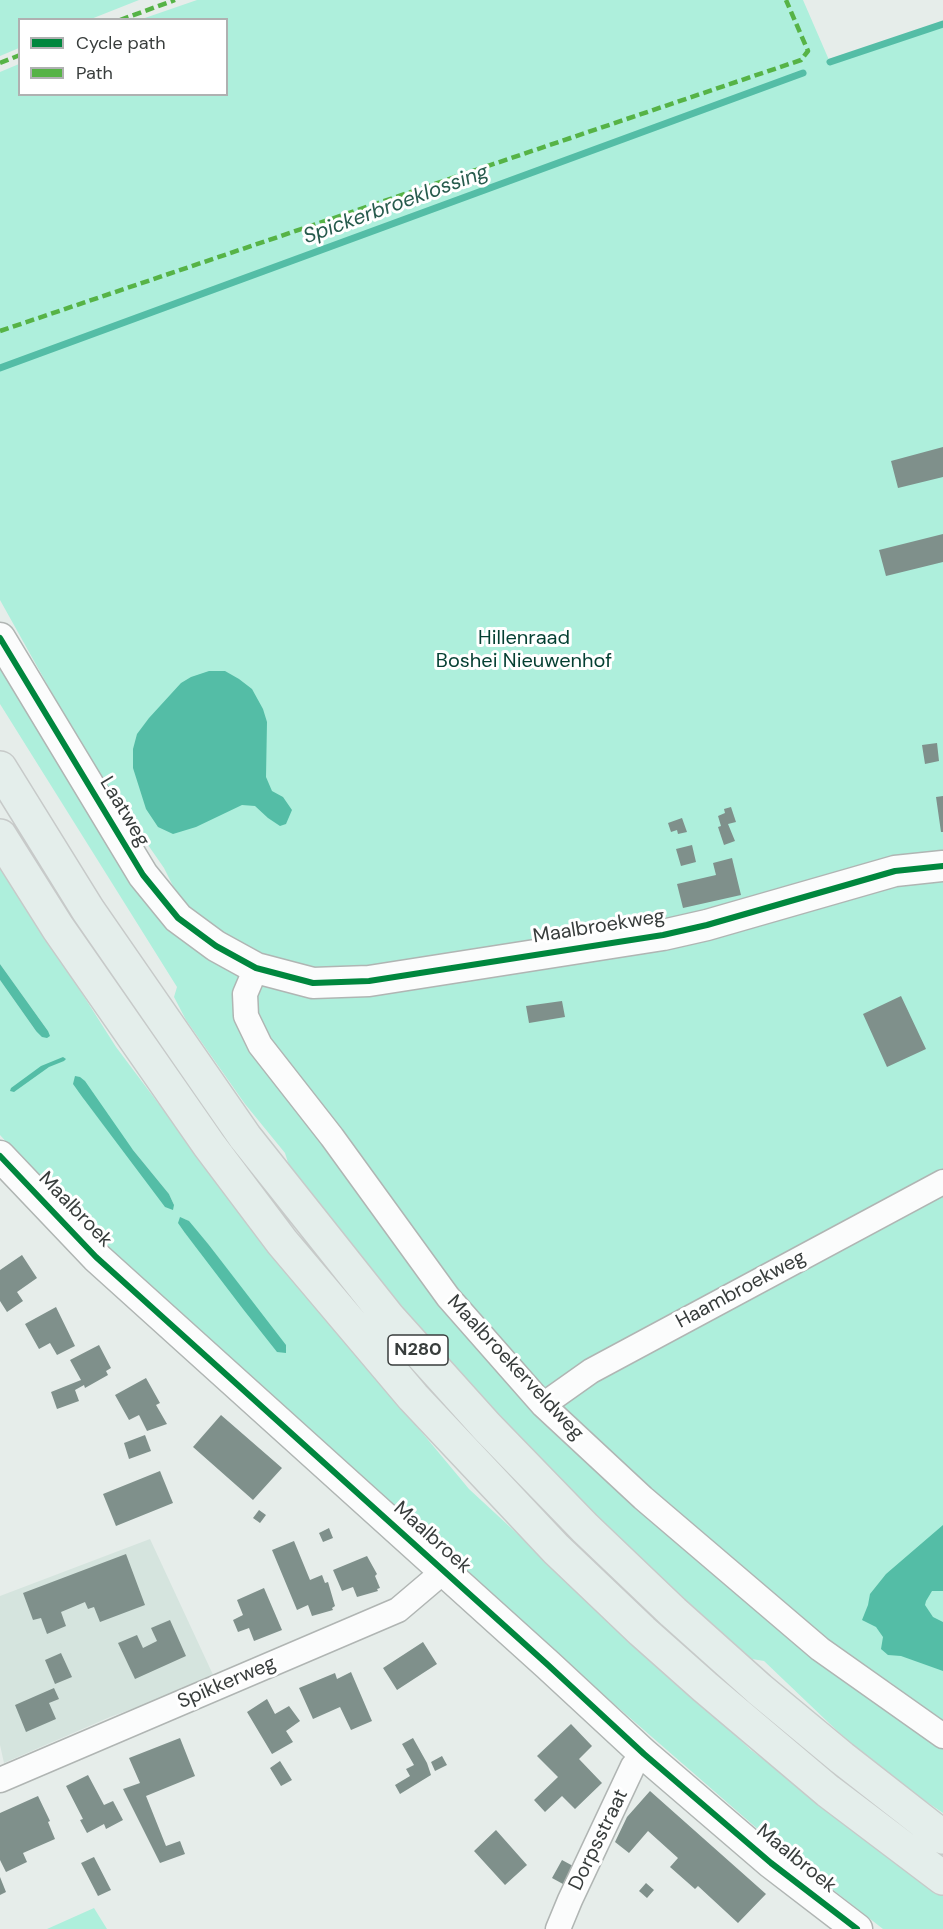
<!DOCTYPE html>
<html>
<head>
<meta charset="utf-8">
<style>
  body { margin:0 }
  #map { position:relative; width:943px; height:1929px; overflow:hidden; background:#e6edea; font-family:"DM Sans",sans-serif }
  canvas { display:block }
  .legend { position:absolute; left:18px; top:18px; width:210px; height:78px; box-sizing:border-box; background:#fff; border:2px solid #afb1b1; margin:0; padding:8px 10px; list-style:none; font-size:18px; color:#383d3c }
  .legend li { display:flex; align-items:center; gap:12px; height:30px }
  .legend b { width:30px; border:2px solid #afb1b1 }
</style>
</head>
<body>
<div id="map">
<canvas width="943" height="1929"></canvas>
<ul class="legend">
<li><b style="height:8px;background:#00873e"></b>Cycle path</li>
<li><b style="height:8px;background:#56b346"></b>Path</li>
</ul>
</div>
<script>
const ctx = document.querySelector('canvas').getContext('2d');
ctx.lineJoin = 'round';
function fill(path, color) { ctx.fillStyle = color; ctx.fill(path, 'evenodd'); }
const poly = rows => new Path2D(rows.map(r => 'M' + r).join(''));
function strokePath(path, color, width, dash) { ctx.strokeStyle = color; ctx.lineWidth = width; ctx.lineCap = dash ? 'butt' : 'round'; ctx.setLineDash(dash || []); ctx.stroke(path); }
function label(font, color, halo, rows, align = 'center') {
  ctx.font = font + ' "DM Sans",sans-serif'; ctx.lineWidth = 6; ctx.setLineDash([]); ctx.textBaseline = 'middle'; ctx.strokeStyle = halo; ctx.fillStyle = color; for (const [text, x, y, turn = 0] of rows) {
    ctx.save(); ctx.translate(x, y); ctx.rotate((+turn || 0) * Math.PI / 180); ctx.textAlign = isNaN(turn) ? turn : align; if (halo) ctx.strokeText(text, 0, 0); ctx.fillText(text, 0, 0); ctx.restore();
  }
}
fill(poly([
  [150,1539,215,1679,110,1717,4,1763,0,1745,0,1596]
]), '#d5e4de');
fill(poly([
  [0,0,139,0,91,19,20,20,19,48,0,56],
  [197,0,803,0,829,60,943,22,943,1724,890,1682,858,1676,943,1742,943,1813,893,1779,852,1745,764,1661,717,1653,335,1311,285,1153,245,1104,186,1020,174,997,177,987,0,704,0,650,200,940,164,868,91,763,0,600,0,72,19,64,20,94,226,94,226,20,142,19],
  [0,864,116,1047,255,1232,469,1489,751,1750,943,1894,943,1929,883,1929,776,1845,474,1582,90,1235,0,1135,0,980,36,1031,48,1031,0,964],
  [83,1098,133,1150,169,1194,174,1205,110,1133],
  [185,1219,209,1245,287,1349,210,1263,185,1233],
  [94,1908,107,1929,47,1929]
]), '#aeefdc');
fill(poly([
  [209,671,225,671,239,679,252,689,263,709,267,722,266,777,272,791,283,797,292,810,286,824,280,826,268,818,255,806,242,805,196,827,173,834,158,827,146,809,133,768,133,749,137,734,149,718,181,683,191,677],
  [0,964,48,1031,50,1036,47,1038,42,1037,36,1031,0,980],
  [63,1057,66,1059,64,1061,49,1067,14,1092,10,1091,11,1088,41,1066],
  [75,1076,80,1077,85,1081,133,1150,169,1194,174,1205,173,1210,165,1207,83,1098,73,1084],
  [180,1217,189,1221,209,1245,286,1345,286,1353,277,1352,243,1309,185,1233,178,1223],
  [943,1525,943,1591,932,1591,926,1601,925,1605,933,1617,943,1622,943,1671,901,1656,888,1655,881,1649,883,1637,876,1627,862,1620,868,1605,870,1594,886,1574]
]), '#54bda6');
strokePath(poly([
  [830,62,943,24],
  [0,368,803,73]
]), '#54bda6', 7);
fill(poly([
  [943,447,943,477,898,488,891,461],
  [943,534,943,562,886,576,879,550],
  [937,743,939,761,925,764,922,745],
  [943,796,943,832,941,832,936,797],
  [731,807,736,822,728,824,735,841,724,845,718,827,721,826,718,816,725,813,724,809],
  [682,818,687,832,678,834,677,830,671,832,668,823],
  [692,845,696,862,681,866,676,849],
  [732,858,741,895,683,908,677,884,716,875,713,863],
  [901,996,926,1049,887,1067,863,1014],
  [562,1001,565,1017,529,1023,526,1006],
  [22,1255,37,1278,17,1292,23,1301,7,1312,0,1301,0,1270],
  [56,1307,75,1346,57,1355,50,1343,39,1349,25,1324],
  [99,1345,111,1368,106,1371,108,1375,85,1388,84,1385,75,1390,79,1401,57,1409,51,1392,81,1380,70,1360],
  [146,1378,160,1403,156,1405,167,1424,147,1431,139,1415,129,1420,115,1395],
  [221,1415,282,1468,253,1500,193,1447],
  [145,1435,151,1451,129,1459,124,1443],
  [160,1471,173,1503,116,1526,103,1494],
  [259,1510,266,1515,260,1523,253,1518],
  [329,1528,333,1538,323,1542,319,1533],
  [294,1541,310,1580,322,1575,325,1583,328,1582,335,1606,332,1608,333,1610,312,1616,308,1605,297,1610,272,1550],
  [126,1554,145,1605,100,1622,94,1607,88,1609,85,1602,61,1612,66,1626,47,1634,41,1618,33,1620,23,1593],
  [367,1556,377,1574,375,1576,380,1588,377,1589,378,1591,357,1597,353,1587,342,1591,333,1570],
  [264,1588,282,1630,254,1641,249,1628,238,1632,233,1620,243,1615,237,1600],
  [170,1620,186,1656,135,1679,118,1643,137,1635,143,1648,157,1641,151,1628],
  [423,1642,437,1664,397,1690,383,1668],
  [61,1653,72,1677,55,1684,45,1660],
  [351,1672,372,1721,351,1730,340,1707,313,1719,299,1688,335,1673,337,1679],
  [54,1688,59,1699,49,1703,56,1719,26,1732,15,1705],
  [267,1699,275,1714,289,1706,300,1721,286,1731,293,1742,272,1754,247,1712],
  [571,1724,592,1746,579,1759,602,1783,575,1809,562,1796,545,1812,534,1800,558,1777,537,1756],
  [180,1738,195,1776,146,1796,166,1846,180,1841,185,1854,160,1863,123,1789,140,1783,129,1758],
  [413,1738,427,1763,431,1775,400,1794,395,1785,410,1776,406,1769,414,1765,402,1744],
  [442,1756,447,1765,435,1771,431,1762],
  [280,1761,292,1780,281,1786,270,1768],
  [88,1775,104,1805,113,1801,123,1820,106,1829,104,1824,87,1833,80,1820,83,1819,66,1786],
  [650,1791,766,1894,738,1923,698,1886,695,1889,670,1867,678,1858,648,1831,629,1853,615,1842,627,1817],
  [38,1796,50,1821,48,1822,55,1839,23,1853,27,1862,6,1872,0,1860,0,1813],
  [496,1830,527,1865,505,1885,474,1851],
  [94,1857,111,1890,98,1896,81,1863],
  [562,1860,573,1866,563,1884,552,1878],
  [0,1877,6,1892,0,1895],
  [646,1883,654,1890,647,1898,639,1891]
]), '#7f908b');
const minor = poly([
  [256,968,245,994,246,1016,260,1045,332,1137,448,1297,543,1405,643,1498,820,1649,943,1736],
  [543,1405,591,1371,943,1182],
  [0,1780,398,1610,444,1571],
  [558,1929,570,1900,633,1766,644,1754]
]);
const tertiary = poly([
  [0,638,143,875,178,918,216,946,256,968,313,983,369,981,663,935,707,925,895,871,943,866],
  [0,1156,96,1257,548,1665,644,1754,771,1863,857,1929]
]);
const trunk = poly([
  [0,768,88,910,245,1137,388,1317,487,1427,585,1528,673,1612,759,1689,842,1758,943,1837],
  [0,836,58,928,209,1145,282,1242,413,1397,556,1549,642,1631,705,1687,828,1791,943,1878]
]);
strokePath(minor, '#b0b5b3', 27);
strokePath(tertiary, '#b0b5b3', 33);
strokePath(trunk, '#c7cac9', 36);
strokePath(minor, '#fbfcfc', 24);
strokePath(tertiary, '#fbfcfc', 30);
strokePath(trunk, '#e4eeeb', 33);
strokePath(poly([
  [120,20,175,0],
  [0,63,20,55],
  [0,331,801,60,808,51,786,0]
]), '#56b346', 4.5, [9, 4.5]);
strokePath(poly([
  [0,638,143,875,178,918,216,946,256,968,313,983,369,981,663,935,707,925,895,871,943,866],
  [0,1156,96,1257,548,1665,644,1754,771,1863,857,1929]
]), '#00873e', 6);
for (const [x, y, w] of [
  [418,1350,60]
]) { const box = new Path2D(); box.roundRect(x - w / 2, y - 15, w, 30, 4.5); ctx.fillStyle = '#fff'; ctx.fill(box); strokePath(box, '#383d3c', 1.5); }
label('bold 18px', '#383d3c', null, [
  ["N280",418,1350]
]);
label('20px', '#043f32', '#fff', [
  ["Hillenraad",524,639],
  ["Boshei Nieuwenhof",524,662]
]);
label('20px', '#383d3c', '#fff', [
  ["Laatweg",124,812,59],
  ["Maalbroekweg",599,927,-9],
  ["Maalbroek",75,1210,46],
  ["Haambroekweg",741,1290,-28],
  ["Maalbroekerveldweg",515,1368,47],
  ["Maalbroek",432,1538,42],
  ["Spikkerweg",227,1683,-23],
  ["Dorpsstraat",599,1840,-64],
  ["Maalbroek",796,1859,39]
]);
label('italic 21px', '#275b4d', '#fff', [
  ["Spickerbroeklossing",396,205,-20]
]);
</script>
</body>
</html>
